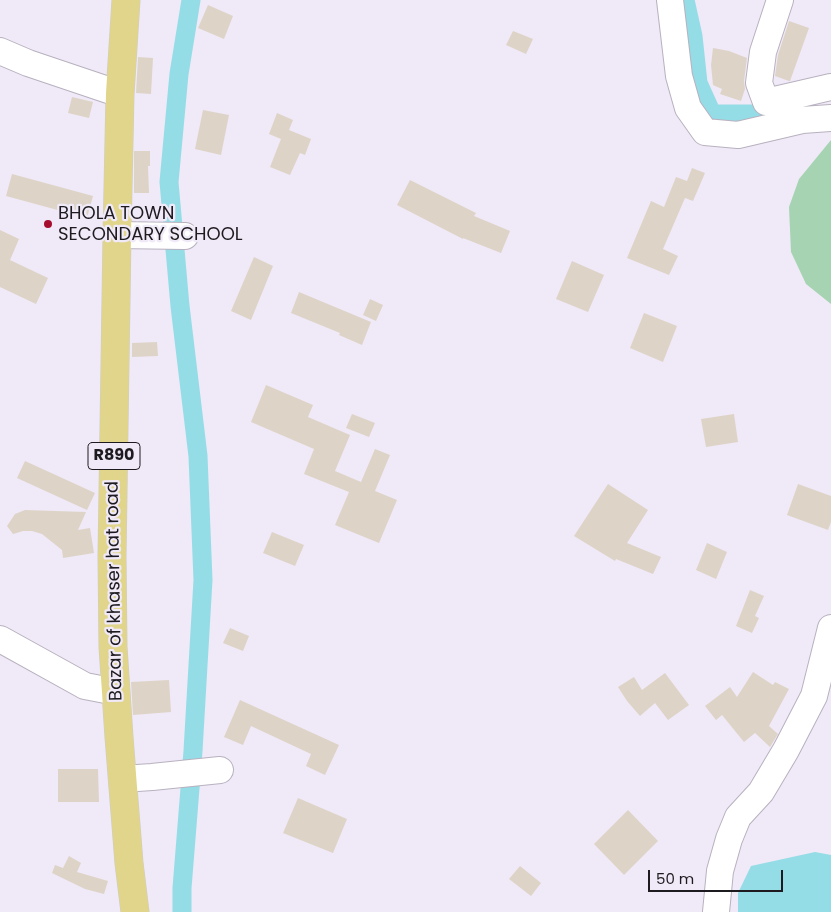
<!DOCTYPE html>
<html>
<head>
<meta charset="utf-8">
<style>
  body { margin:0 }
  #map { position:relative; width:831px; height:912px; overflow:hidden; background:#f0e9f7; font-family:Poppins,sans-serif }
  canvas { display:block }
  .scale { position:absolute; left:648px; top:870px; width:135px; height:22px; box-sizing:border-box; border:2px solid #1d1b1f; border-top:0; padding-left:6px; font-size:15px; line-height:18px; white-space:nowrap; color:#1d1b1f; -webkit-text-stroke:4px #f0e9f7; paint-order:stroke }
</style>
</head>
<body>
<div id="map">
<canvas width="831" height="912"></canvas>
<div class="scale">50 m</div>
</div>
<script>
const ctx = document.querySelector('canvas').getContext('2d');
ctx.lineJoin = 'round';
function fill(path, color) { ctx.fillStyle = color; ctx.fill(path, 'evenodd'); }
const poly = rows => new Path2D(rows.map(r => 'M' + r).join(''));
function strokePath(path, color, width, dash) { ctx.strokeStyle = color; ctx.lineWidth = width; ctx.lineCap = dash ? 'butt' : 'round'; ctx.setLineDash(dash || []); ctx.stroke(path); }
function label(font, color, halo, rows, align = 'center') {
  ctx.font = font + ' Poppins,sans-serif'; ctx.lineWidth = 4.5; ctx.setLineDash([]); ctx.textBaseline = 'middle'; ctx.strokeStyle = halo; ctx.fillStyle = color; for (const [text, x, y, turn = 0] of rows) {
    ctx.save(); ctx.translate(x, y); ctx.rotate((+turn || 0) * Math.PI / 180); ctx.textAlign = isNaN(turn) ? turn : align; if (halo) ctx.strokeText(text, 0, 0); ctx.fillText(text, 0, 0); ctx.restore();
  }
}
fill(poly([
  [831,140,831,304,806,284,791,252,789,207,799,179]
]), '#a6d4b3');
fill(poly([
  [815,852,831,855,831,912,738,912,738,893,751,866]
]), '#94dde6');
strokePath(poly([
  [685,0,693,36,698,83,712,114,758,114,785,109],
  [182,912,182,888,193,751,203,580,198,456,180,306,169,182,179,74,191,0]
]), '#94dde6', 19);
fill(poly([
  [208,5,233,16,224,39,198,28],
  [789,21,809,28,790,81,789,81,775,76,778,55],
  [513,31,533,39,526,54,506,45],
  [713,48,729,51,747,58,744,81,745,89,741,101,720,94,722,89,713,85,711,65],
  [138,57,153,58,151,94,136,93],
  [72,97,93,102,89,118,68,113],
  [203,110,229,115,221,155,195,149],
  [277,113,293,120,289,130,311,139,305,155,300,153,290,175,270,167,281,139,269,134],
  [134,151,150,151,150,166,148,166,149,193,134,193],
  [692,168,705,173,693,201,685,198,663,249,678,256,669,275,627,258,651,201,664,207,676,177,687,181],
  [12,174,93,196,87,218,6,196],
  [410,180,476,213,474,216,510,231,501,253,463,238,463,239,397,205],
  [0,230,19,239,10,260,48,278,36,304,0,287],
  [254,257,273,266,251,320,231,311],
  [572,261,604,275,588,312,556,299],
  [299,292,371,322,362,345,339,335,340,333,291,313],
  [370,299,383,305,376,321,363,315],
  [644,313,677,326,663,362,630,348],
  [157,342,158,356,132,357,132,343],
  [266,385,313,405,308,417,350,435,335,471,361,482,375,449,390,455,375,491,397,500,379,543,335,525,349,492,304,474,314,449,251,422],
  [352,414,375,423,369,437,346,428],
  [734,414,738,442,706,447,701,419],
  [25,461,95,493,87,510,17,478],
  [608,484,648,510,627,543,661,557,653,574,616,559,615,561,574,536],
  [798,484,831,496,831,522,828,530,787,515],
  [25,510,86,512,78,530,90,528,94,553,63,558,62,550,42,534,32,531,23,531,13,534,7,526,15,514],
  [272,532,304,545,295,566,263,553],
  [707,543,727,552,716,579,696,570],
  [750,590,764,596,755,616,759,618,752,633,736,626],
  [230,628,249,636,243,651,223,643],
  [753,672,773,685,775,682,789,689,769,726,778,734,770,747,755,733,744,742,722,715,716,720,705,706,730,687,737,697],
  [665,673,689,705,668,720,655,703,640,716,627,701,618,687,634,677,642,690],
  [169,680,171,712,133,715,131,682],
  [240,700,339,745,325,775,306,766,311,754,251,726,243,745,224,737],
  [58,769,98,769,99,802,58,802],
  [298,798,347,819,333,853,283,833],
  [628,810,658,841,624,875,594,844],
  [69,856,81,863,77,872,108,881,104,894,85,889,52,873,55,865,63,868],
  [520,866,541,883,531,896,509,879]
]), '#ddd4c7');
const minor = poly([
  [670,0,679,76,688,108,705,132,738,135,802,120,831,118],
  [780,0,763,52,759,83,766,102,831,87],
  [0,51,28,63,120,94],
  [117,235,185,236],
  [0,640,0,639,85,686,116,692],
  [122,779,152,777,220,770],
  [716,912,720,871,729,839,738,817,761,792,786,750,814,696,831,628]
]);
const major = poly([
  [126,0,120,94,117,235,112,556,113,647,119,737,129,863,135,912]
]);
strokePath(minor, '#b8b1bf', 28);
strokePath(major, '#cdcdce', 29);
strokePath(minor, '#fff', 26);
strokePath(major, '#e0d58b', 28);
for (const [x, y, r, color] of [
  [48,224,5,"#a60c2d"]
]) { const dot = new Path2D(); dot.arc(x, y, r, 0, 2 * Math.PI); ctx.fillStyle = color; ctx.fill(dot); strokePath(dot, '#f0e9f7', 2); }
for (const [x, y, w] of [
  [114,456,52]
]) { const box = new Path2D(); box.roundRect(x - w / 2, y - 13.5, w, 27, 4); ctx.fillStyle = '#f0e9f7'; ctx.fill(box); strokePath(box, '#1d1b1f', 1); }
label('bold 16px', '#1d1b1f', null, [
  ["R890",114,456]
]);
label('18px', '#1d1b1f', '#f0e9f7', [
  ["BHOLA TOWN",58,214],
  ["SECONDARY SCHOOL",58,235]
], 'left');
label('18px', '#1d1b1f', '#f0e9f7', [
  ["Bazar of khaser hat road",115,591,-91]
]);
</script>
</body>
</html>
